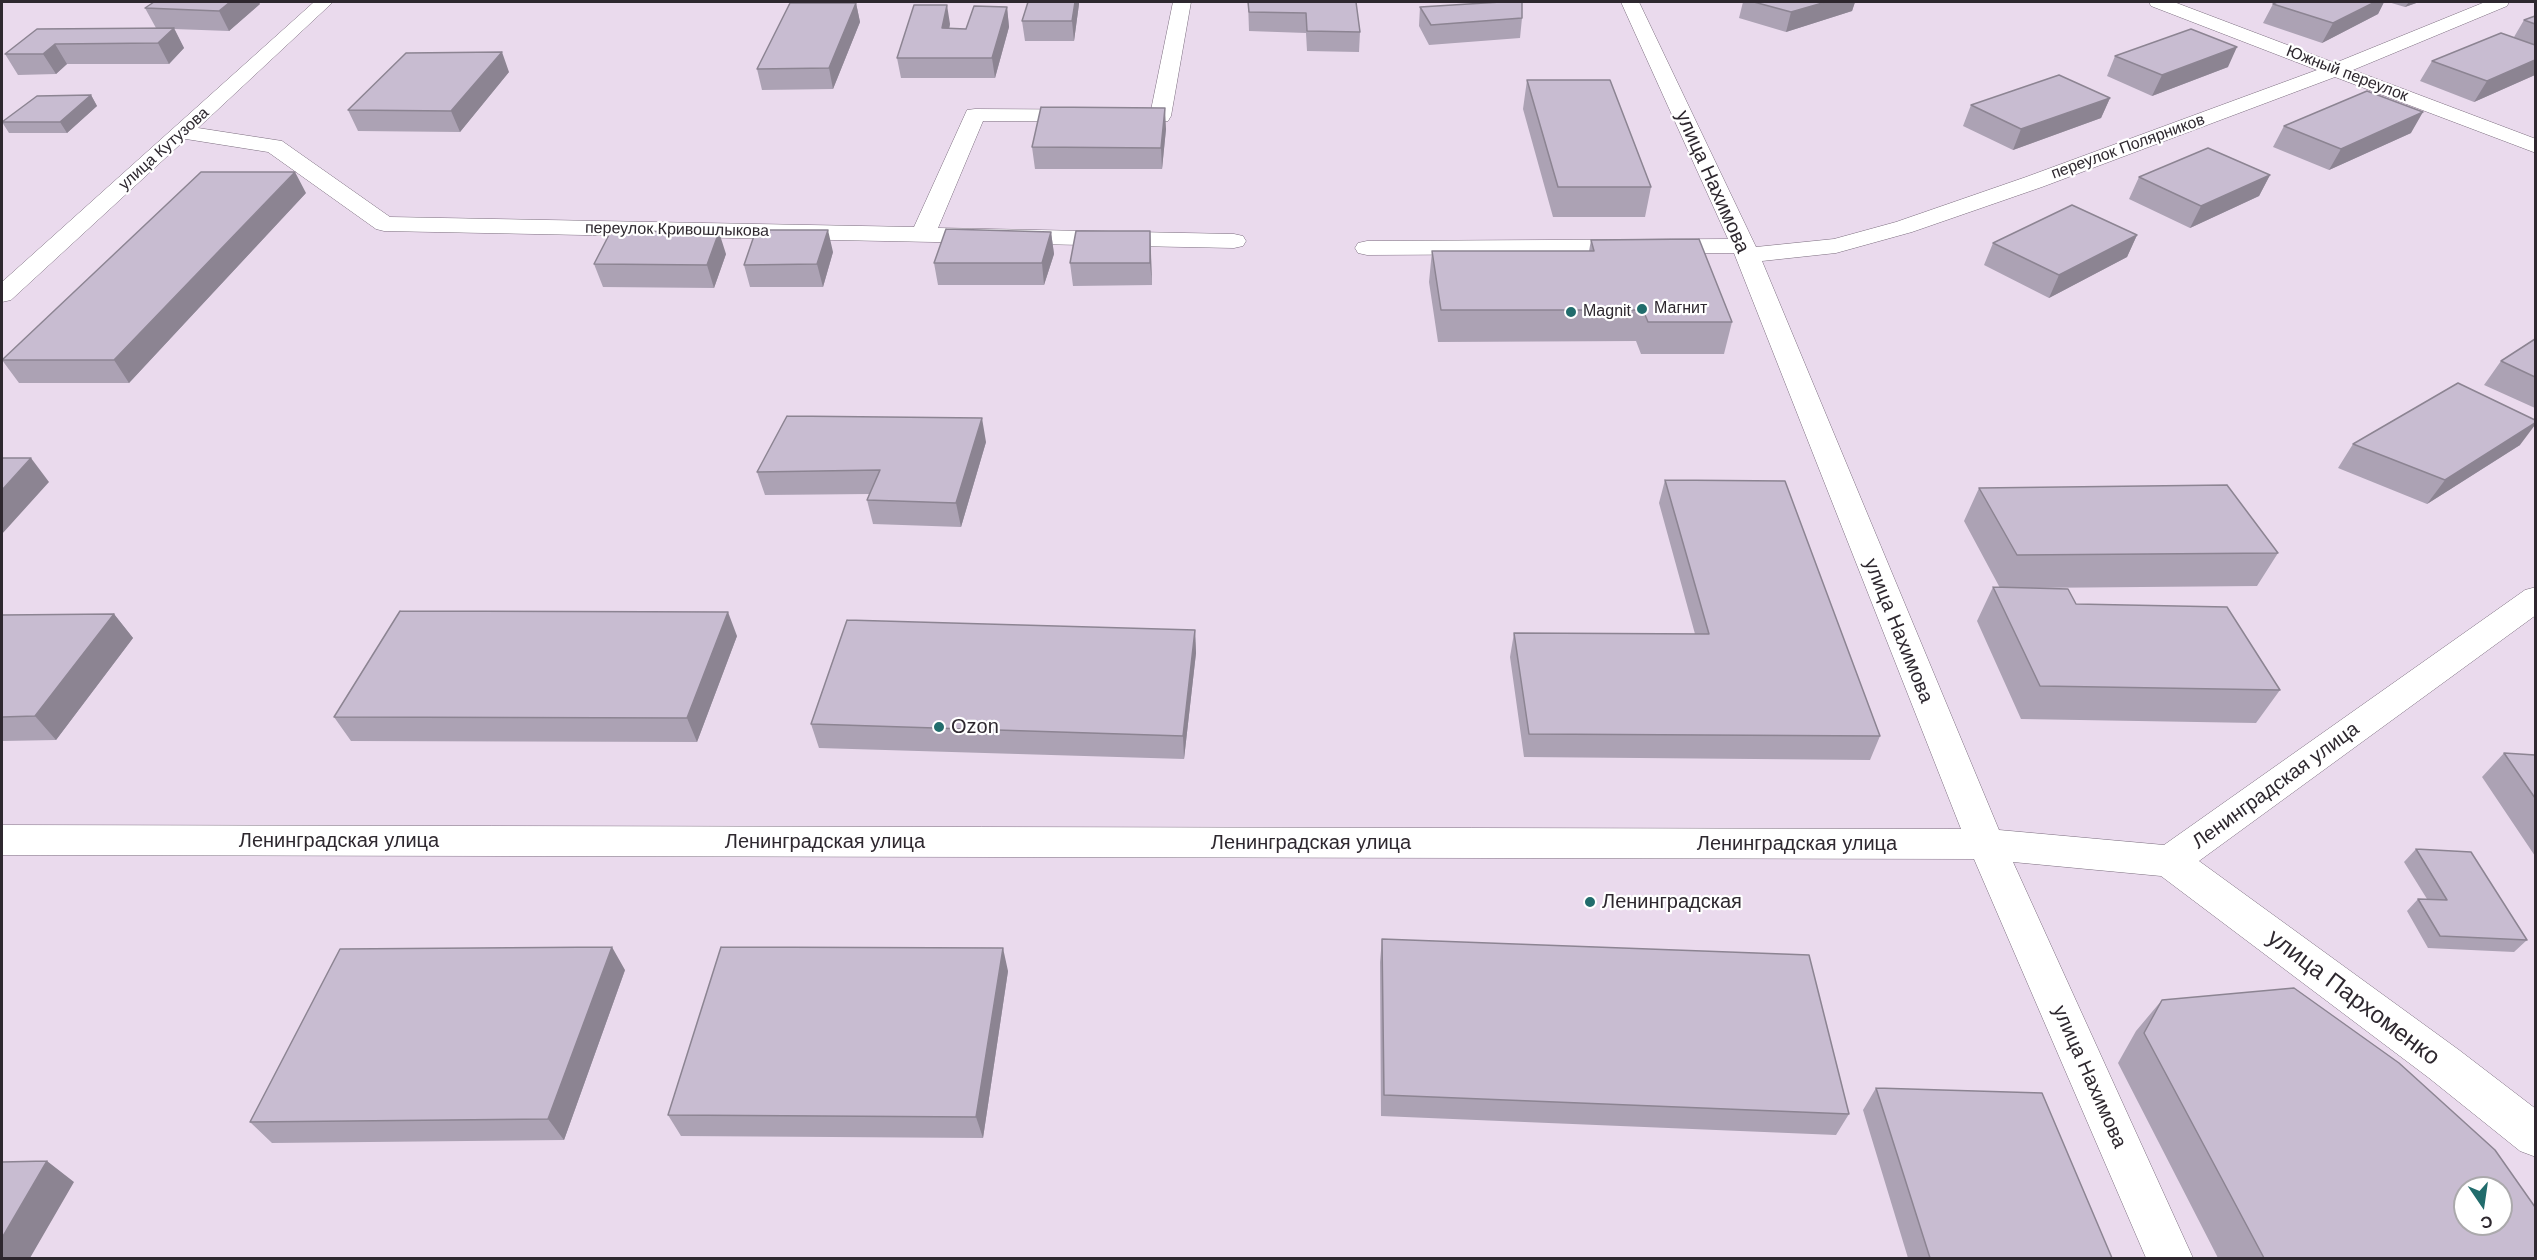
<!DOCTYPE html>
<html>
<head>
<meta charset="utf-8">
<style>
  body { margin:0 }
  #map { position:relative; width:2537px; height:1260px; overflow:hidden; background:#eadaed; font-family:Arial,sans-serif }
  canvas { display:block }
  .frame { position:absolute; inset:0; border:3px solid #2e282f; pointer-events:none }
  .north { position:absolute; left:2453px; top:1176px; width:60px; height:60px; box-sizing:border-box; background:#fff; border:2px solid #aba9ac; border-radius:50%; rotate:167deg; font-size:16px; font-weight:700; line-height:24px; text-align:center; color:#2e282f }
  .north::after { content:''; display:block; margin:auto; width:21px; height:27px; background:#216c6c; clip-path:polygon(50% 0,100% 100%,50% 72%,0 100%) }
</style>
</head>
<body>
<div id="map">
<canvas width="2537" height="1260"></canvas>
<div class="frame"></div>
<div class="north">С</div>
</div>
<script>
const ctx = document.querySelector('canvas').getContext('2d');
ctx.lineJoin = 'round';
const poly = rows => new Path2D(rows.map(r => 'M' + r).join(''));
function strokePath(path, color, width, dash) { ctx.strokeStyle = color; ctx.lineWidth = width; ctx.lineCap = dash ? 'butt' : 'round'; ctx.setLineDash(dash || []); ctx.stroke(path); }
function fill(path, color) { ctx.fillStyle = color; ctx.fill(path, 'evenodd'); }
function label(font, color, halo, rows, align = 'center') {
  ctx.font = font + ' Arial,sans-serif'; ctx.lineWidth = 4.5; ctx.setLineDash([]); ctx.textBaseline = 'middle'; ctx.strokeStyle = halo; ctx.fillStyle = color; for (const [text, x, y, turn = 0] of rows) {
    ctx.save(); ctx.translate(x, y); ctx.rotate((+turn || 0) * Math.PI / 180); ctx.textAlign = isNaN(turn) ? turn : align; if (halo) ctx.strokeText(text, 0, 0); ctx.fillText(text, 0, 0); ctx.restore();
  }
}
const minor = poly([
  [314,2,333,2,198,128,282,141,390,217,914,227,967,110,975,109,1151,110,1173,2,1191,2,1171,116,1168,121,1160,122,983,121,938,228,1234,234,1243,236,1246,241,1243,246,1234,248,384,231,376,229,268,152,186,139,11,300,2,302,2,282,314,2],
  [1621,2,1639,2,1756,247,1834,239,1896,222,2026,177,2317,70,2151,6,2149,2,2174,2,2335,63,2485,2,2509,2,2507,6,2353,70,2536,139,2536,153,2335,77,2042,187,1912,232,1836,253,1762,261,1999,830,2164,845,2525,590,2536,587,2536,615,2199,861,2459,1050,2536,1109,2536,1157,2520,1151,2429,1078,2161,876,2013,862,2193,1258,2146,1258,1974,859,2,855,2,825,1961,829,1734,253,1367,255,1358,253,1355,248,1358,243,1367,241,1728,239,1621,2]
]);
strokePath(minor, '#7b6d7e', 1);
fill(minor, '#fff');
fill(poly([
  [1248,2,1356,2,1360,32,1359,52,1307,51,1306,33,1249,31],
  [1743,2,1855,2,1852,11,1786,32,1739,18],
  [2277,2,2384,2,2378,14,2322,43,2263,23,2273,4],
  [2388,2,2419,2,2405,7],
  [856,3,860,22,833,89,762,90,757,69],
  [260,4,229,31,174,29,184,48,169,64,67,64,56,74,18,75,5,54,37,29,156,28,145,8],
  [1079,4,1074,41,1025,41,1022,21],
  [1007,7,1009,27,995,78,901,78,897,58,950,24,949,29,966,29],
  [1420,7,1522,18,1520,38,1429,45,1419,26],
  [2535,16,2535,75,2474,102,2420,81,2432,61,2514,37,2524,20],
  [2115,56,2228,67,2152,96,2107,76],
  [509,72,460,132,358,131,348,110],
  [1527,80,1651,187,1645,217,1553,217,1523,109],
  [91,95,97,106,67,133,9,133,2,122],
  [2110,98,2101,118,2013,150,1963,126,1971,105],
  [2284,126,2411,133,2329,170,2273,147],
  [1166,129,1162,169,1035,169,1032,147],
  [2270,175,2259,196,2190,228,2129,199,2139,177],
  [306,193,129,383,19,383,2,360],
  [1150,231,1152,285,1073,286,1070,263],
  [1051,232,1054,254,1044,285,938,285,934,263],
  [2137,235,2127,257,2049,298,1984,265,1993,243],
  [1591,240,1732,322,1724,354,1641,354,1636,341,1438,342,1429,282,1432,251,1589,251],
  [833,252,823,287,750,287,744,265],
  [726,254,714,288,603,287,594,264],
  [2535,339,2535,408,2484,385,2501,361],
  [986,442,961,527,873,524,867,500,869,494,765,495,757,472],
  [2353,444,2520,445,2427,504,2338,468],
  [1665,480,1880,736,1870,760,1524,757,1510,657,1514,633,1695,634,1659,503],
  [1979,488,2278,553,2257,586,2027,588,2076,604,2280,690,2256,723,2021,719,1977,621,1993,587,2000,588,1964,521],
  [114,614,133,638,56,740,2,741,2,615],
  [1195,630,1196,653,1184,759,819,748,811,724],
  [737,636,697,742,351,741,334,717],
  [2504,753,2535,755,2535,856,2482,777],
  [2416,849,2527,940,2514,952,2428,948,2407,911,2418,899,2427,899,2404,862],
  [1382,939,1849,1114,1836,1135,1381,1116,1380,962],
  [625,970,564,1140,272,1143,250,1122],
  [1008,971,983,1138,681,1136,668,1115],
  [2162,1000,2535,1258,2218,1258,2118,1063,2136,1031],
  [1876,1088,2112,1258,1908,1258,1863,1110]
]), '#aca2b4');
fill(poly([
  [230,2,259,2,260,4,229,31,219,11],
  [1075,2,1079,2,1079,4,1074,41,1072,21],
  [1826,2,1855,2,1852,11,1786,32,1791,12],
  [2375,2,2384,2,2378,14,2322,43,2333,23],
  [2409,2,2419,2,2405,7],
  [856,3,860,22,833,89,829,68],
  [947,5,950,24,945,48,942,28],
  [1007,7,1009,27,995,78,992,58],
  [174,28,184,48,169,64,158,43],
  [55,44,67,64,56,74,43,54],
  [2237,47,2228,67,2152,96,2162,75],
  [502,52,509,72,460,132,451,111],
  [2535,60,2535,75,2474,102,2487,81],
  [91,95,97,106,67,133,60,122],
  [2110,98,2101,118,2013,150,2021,129],
  [1165,108,1166,129,1162,169,1161,148],
  [2423,112,2411,133,2329,170,2341,149],
  [295,172,306,193,129,383,114,360],
  [2270,175,2259,196,2190,228,2201,206],
  [828,230,833,252,823,287,817,264],
  [1150,231,1151,253,1152,285,1150,263],
  [719,232,726,254,714,288,707,265],
  [1051,232,1054,254,1044,285,1042,263],
  [2137,235,2127,257,2049,298,2059,275],
  [982,418,986,442,961,527,956,503],
  [2535,423,2535,425,2520,445,2427,504,2445,480],
  [31,458,49,482,2,534,2,490],
  [728,612,737,636,697,742,687,718],
  [114,614,133,638,56,740,35,716],
  [1195,630,1196,653,1184,759,1183,736],
  [612,947,625,970,564,1140,548,1119],
  [1003,948,1008,971,983,1138,976,1117],
  [47,1161,74,1182,30,1258,2,1258,2,1238]
]), '#8c8492');
const building = poly([
  [154,2,230,2,219,11,145,8,154,2],
  [1028,2,1075,2,1072,21,1022,21,1028,2],
  [1248,2,1356,2,1360,32,1307,31,1306,13,1249,12,1248,2],
  [1501,2,1522,2,1522,18,1431,25,1420,7,1501,2],
  [1754,2,1826,2,1791,12,1754,2],
  [2277,2,2375,2,2333,23,2273,4,2277,2],
  [790,3,856,3,829,68,757,69,790,3],
  [914,5,947,5,942,28,966,29,974,6,1007,7,992,58,897,58,914,5],
  [2535,16,2535,24,2524,20,2535,16],
  [174,28,158,43,55,44,43,54,5,54,37,29,174,28],
  [2191,29,2237,47,2162,75,2115,56,2191,29],
  [2501,33,2535,45,2535,60,2487,81,2432,61,2501,33],
  [502,52,451,111,348,110,406,53,502,52],
  [2059,75,2110,98,2021,129,1971,105,2059,75],
  [1527,80,1610,80,1651,187,1558,187,1527,80],
  [2367,91,2423,112,2341,149,2284,126,2367,91],
  [91,95,60,122,2,122,37,96,91,95],
  [1041,107,1165,108,1161,148,1032,147,1041,107],
  [2208,148,2270,175,2201,206,2139,177,2208,148],
  [201,172,295,172,114,360,2,360,201,172],
  [2072,205,2137,235,2059,275,1993,243,2072,205],
  [946,229,1051,232,1042,263,934,263,946,229],
  [756,230,828,230,817,264,744,265,756,230],
  [611,231,719,232,707,265,594,264,611,231],
  [1076,231,1150,231,1150,263,1070,263,1076,231],
  [1699,239,1732,322,1648,322,1643,310,1441,310,1432,251,1594,251,1591,240,1699,239],
  [2535,339,2535,377,2501,361,2535,339],
  [2458,383,2535,420,2535,423,2445,480,2353,444,2458,383],
  [787,416,982,418,956,503,867,500,880,470,757,472,787,416],
  [2,458,31,458,2,490,2,458],
  [1665,480,1785,481,1880,736,1529,734,1514,633,1709,634,1665,480],
  [2227,485,2278,553,2017,555,1979,488,2227,485],
  [1993,587,2068,589,2076,604,2227,607,2280,690,2040,686,1993,587],
  [400,611,728,612,687,718,334,717,400,611],
  [114,614,35,716,2,717,2,615,114,614],
  [847,620,1195,630,1183,736,811,724,847,620],
  [2504,753,2535,755,2535,798,2504,753],
  [2416,849,2471,852,2527,940,2440,936,2418,899,2447,900,2416,849],
  [1382,939,1809,955,1849,1114,1384,1095,1382,939],
  [612,947,548,1119,250,1122,340,949,612,947],
  [721,947,1003,948,976,1117,668,1115,721,947],
  [2294,988,2399,1063,2495,1150,2535,1207,2535,1258,2264,1258,2144,1033,2162,1000,2294,988],
  [2465,1188,2501,1188,2501,1224,2465,1224,2465,1188],
  [1876,1088,2042,1093,2112,1258,1930,1258,1876,1088],
  [47,1161,2,1238,2,1162,47,1161]
]);
fill(building, '#c8bcd1');
strokePath(building, '#8c8492', 1.5);
for (const [x, y, r, color] of [
  [1642,309,6,"#216c6c"],
  [1571,312,6,"#216c6c"],
  [939,727,6,"#216c6c"],
  [1590,902,6,"#216c6c"]
]) { const dot = new Path2D(); dot.arc(x, y, r, 0, 2 * Math.PI); ctx.fillStyle = color; ctx.fill(dot); strokePath(dot, '#fff', 2); }
label('16px', '#2e282f', '#fff', [
  ["Южный переулок",2347,74,21],
  ["переулок Полярников",2128,147,-20],
  ["улица Кутузова",164,149,-42],
  ["переулок Кривошлыкова",677,230,1]
]);
label('16px', '#2e282f', '#fff', [
  ["Магнит",1654,309],
  ["Magnit",1583,312]
], 'left');
label('20px', '#2e282f', '#fff', [
  ["улица Нахимова",1712,182,66],
  ["улица Нахимова",1898,631,68],
  ["Ленинградская улица",2276,786,-36],
  ["Ленинградская улица",339,841],
  ["Ленинградская улица",825,842],
  ["Ленинградская улица",1311,843],
  ["Ленинградская улица",1797,844],
  ["улица Нахимова",2089,1077,66]
]);
label('20px', '#2e282f', '#fff', [
  ["Ozon",951,727],
  ["Ленинградская",1602,902]
], 'left');
label('24px', '#2e282f', '#fff', [
  ["улица Пархоменко",2353,998,37]
]);
</script>
</body>
</html>
